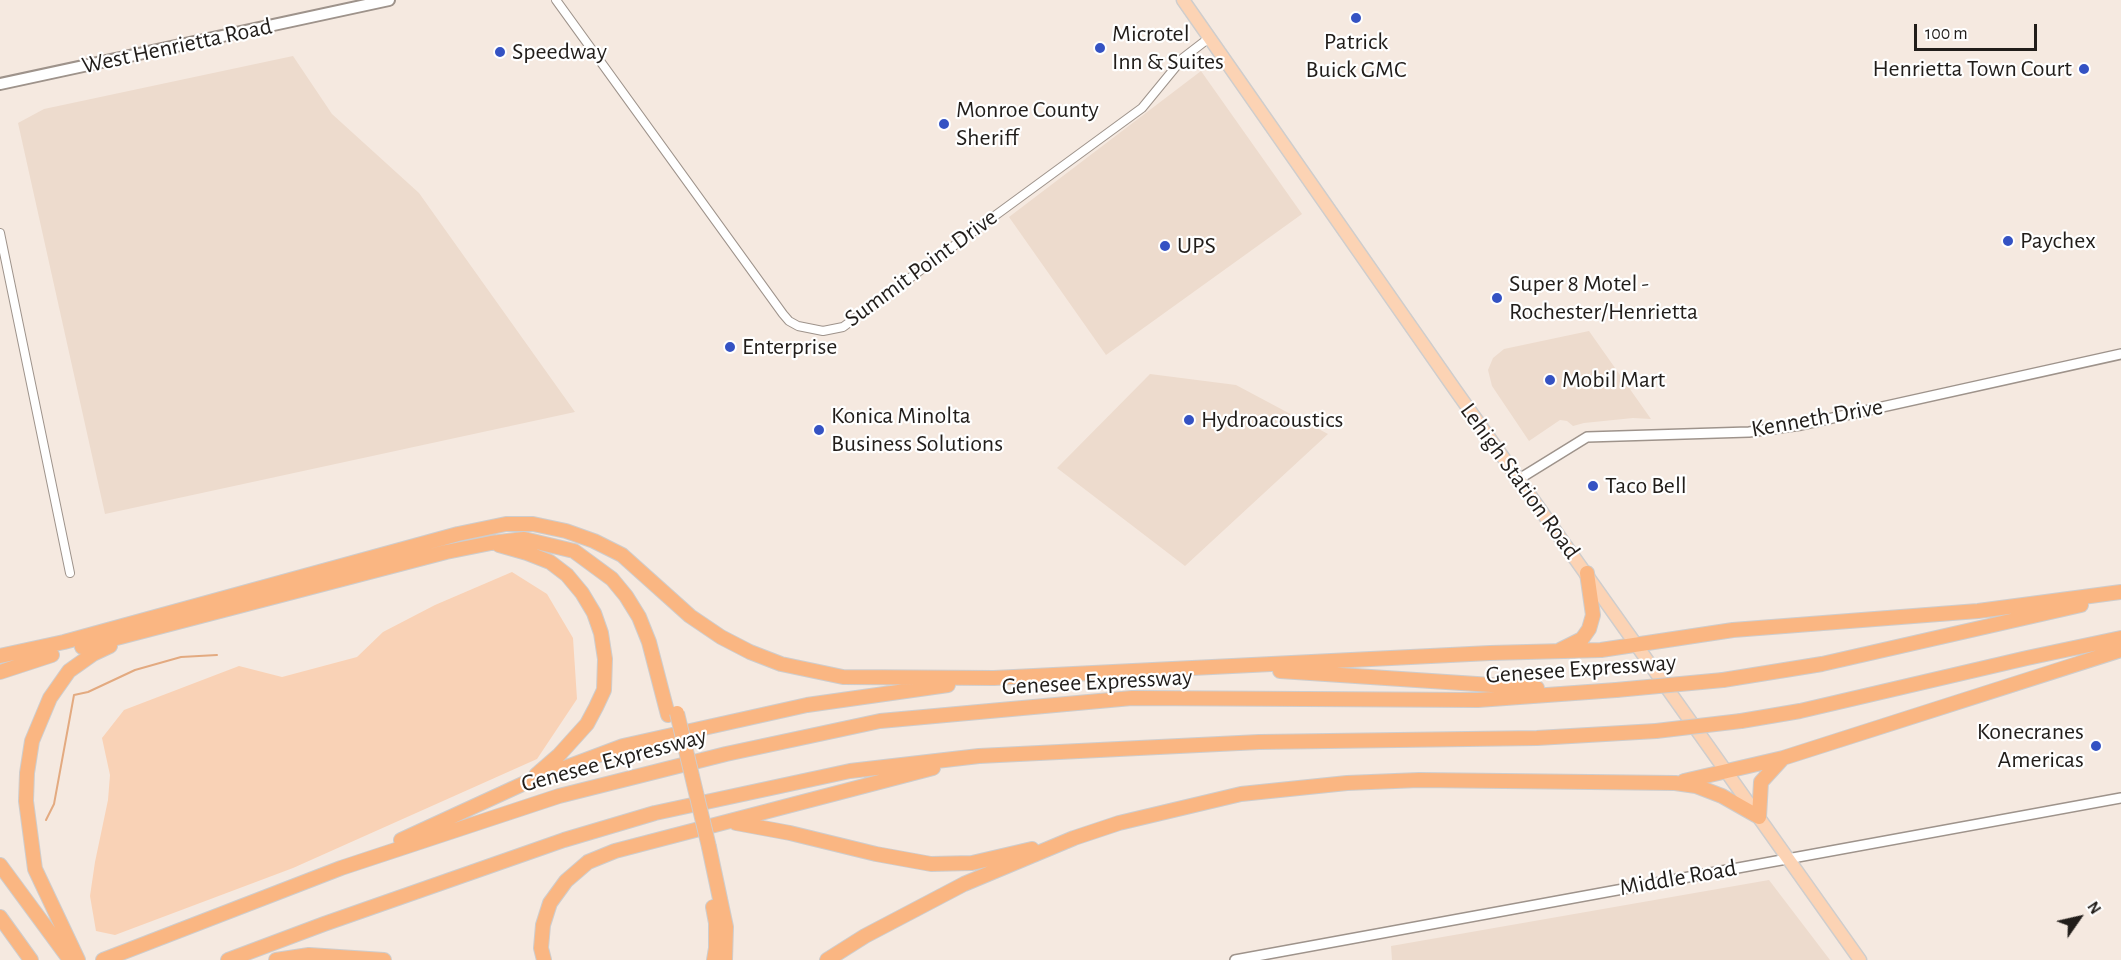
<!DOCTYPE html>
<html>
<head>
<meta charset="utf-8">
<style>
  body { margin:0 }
  #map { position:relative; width:2121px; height:960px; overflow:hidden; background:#f5e9e0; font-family:"Alegreya Sans",sans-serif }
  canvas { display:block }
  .north { position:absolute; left:2049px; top:888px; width:60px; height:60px; -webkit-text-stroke:4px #fff; paint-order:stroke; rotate:56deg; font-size:16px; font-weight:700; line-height:24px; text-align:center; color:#211d1a }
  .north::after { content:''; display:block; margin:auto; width:21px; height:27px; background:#211d1a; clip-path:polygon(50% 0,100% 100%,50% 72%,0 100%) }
  .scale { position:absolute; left:1914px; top:24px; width:123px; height:27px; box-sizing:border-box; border:3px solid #211d1a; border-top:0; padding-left:8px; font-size:18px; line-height:21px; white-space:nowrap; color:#211d1a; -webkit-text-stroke:4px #fff; paint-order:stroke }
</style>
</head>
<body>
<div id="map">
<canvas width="2121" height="960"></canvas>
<div class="north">N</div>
<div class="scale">100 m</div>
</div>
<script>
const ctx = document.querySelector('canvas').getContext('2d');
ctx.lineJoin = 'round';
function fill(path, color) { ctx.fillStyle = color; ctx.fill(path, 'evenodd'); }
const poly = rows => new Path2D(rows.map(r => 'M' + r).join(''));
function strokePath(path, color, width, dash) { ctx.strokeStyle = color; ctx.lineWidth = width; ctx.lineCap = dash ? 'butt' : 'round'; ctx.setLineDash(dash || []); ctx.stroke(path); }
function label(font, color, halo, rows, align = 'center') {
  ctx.font = font + ' "Alegreya Sans",sans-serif'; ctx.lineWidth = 4.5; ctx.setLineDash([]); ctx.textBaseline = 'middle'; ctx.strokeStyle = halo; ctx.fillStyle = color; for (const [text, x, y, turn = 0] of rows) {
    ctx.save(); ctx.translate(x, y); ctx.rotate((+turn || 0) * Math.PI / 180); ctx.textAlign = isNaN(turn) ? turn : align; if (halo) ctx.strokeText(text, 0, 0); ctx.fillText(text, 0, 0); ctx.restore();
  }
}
fill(poly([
  [293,56,332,114,419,193,575,412,105,514,18,123,44,109],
  [1201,71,1302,214,1106,355,1009,217],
  [1589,331,1651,419,1633,418,1584,423,1573,426,1567,421,1560,420,1529,441,1492,386,1488,370,1493,358,1504,349],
  [1150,374,1236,385,1328,434,1185,566,1057,468],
  [1769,880,1830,960,1392,960,1391,946]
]), '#eddbcd');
fill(poly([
  [512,572,547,594,573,638,577,699,537,759,293,868,115,935,96,931,90,896,95,862,108,800,110,775,102,738,124,710,239,666,282,677,357,657,383,632,435,605]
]), '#f9d2b6');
strokePath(poly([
  [46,820,54,804,74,695,88,692,135,670,181,657,217,655]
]), '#e3aa80', 2);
const minor = poly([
  [556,0,783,314,789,321,798,326,823,331,843,327,1142,108,1183,58,1209,38],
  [0,233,70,573]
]);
const tertiary = poly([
  [1519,479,1587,437,1749,432,1801,425,2121,354],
  [1235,960,2121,798]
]);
const secondary = poly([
  [0,84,389,0]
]);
const primary = poly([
  [1183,0,1456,391,1860,960]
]);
const motorway = poly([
  [499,545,527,553,550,562,567,575,582,593,594,613,601,633,605,659,604,690,596,707,587,724,559,755,536,775],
  [82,647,446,552,491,543,524,539,574,551,612,579,626,596,639,617,649,642,668,715],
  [1560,650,1582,639,1589,629,1593,615,1587,573],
  [0,656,64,642,458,534,506,524,533,524,566,531,594,541,622,555,690,616,721,637,750,652,781,664,843,677,994,678,1490,653,1601,650,1733,630,1978,611,2121,592],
  [1280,671,1537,688],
  [0,672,52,655],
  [1723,680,1822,664,2081,605],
  [1741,721,1800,711,2027,658,2121,638],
  [1684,781,1783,758,2121,650],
  [736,823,790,833,876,854,931,864,972,863,1032,849],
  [401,840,527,782,623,746,807,705,948,685],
  [709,847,726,927,725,960],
  [0,865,70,960],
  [713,907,716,923,716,948,714,960],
  [0,917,31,960],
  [78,960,35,869,26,801,27,773,32,741,50,698,69,671,93,654,110,646],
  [103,960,341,868,559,796,726,754,880,721,1132,698,1478,700,1616,690],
  [228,960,324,924,564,840,655,813,850,771,979,756,1259,742,1537,738,1656,731],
  [276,960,309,955,384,960],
  [544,960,541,948,543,925,550,903,566,881,588,862,615,851,933,768],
  [827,960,865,936,964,884,1074,838,1119,823,1241,794,1347,783,1419,780,1675,783,1696,786,1722,796,1759,817,1761,782,1783,758]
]);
strokePath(minor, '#9e938b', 10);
strokePath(tertiary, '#9e938b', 12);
strokePath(secondary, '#9e938b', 14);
strokePath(primary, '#cecdcd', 15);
strokePath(motorway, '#cecdcd', 16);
strokePath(minor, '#fff', 8);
strokePath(tertiary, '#fff', 9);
strokePath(secondary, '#fff', 10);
strokePath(primary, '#fcd3b4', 12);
strokePath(motorway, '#fab682', 14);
const motorwayBridge = poly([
  [1616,690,1723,680],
  [677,713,709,847],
  [1656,731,1741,721]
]);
strokePath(motorwayBridge, '#cecdcd', 16, []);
strokePath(motorwayBridge, '#fab682', 14);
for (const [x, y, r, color] of [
  [1356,18,6,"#3452c3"],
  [1100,48,6,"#3452c3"],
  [500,52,6,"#3452c3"],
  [2084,69,6,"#3452c3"],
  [944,124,6,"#3452c3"],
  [2008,241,6,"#3452c3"],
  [1165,246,6,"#3452c3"],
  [1497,298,6,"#3452c3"],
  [730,347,6,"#3452c3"],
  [1550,380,6,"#3452c3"],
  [1189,420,6,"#3452c3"],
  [819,430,6,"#3452c3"],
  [1593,486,6,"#3452c3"],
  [2096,746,6,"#3452c3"]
]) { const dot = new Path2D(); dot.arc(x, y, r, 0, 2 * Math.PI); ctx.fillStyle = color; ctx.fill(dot); strokePath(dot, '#fff', 2); }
label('24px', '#211d1a', '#fff', [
  ["Microtel",1112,34],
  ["Inn & Suites",1112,62],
  ["Patrick",1356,42,"center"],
  ["Buick GMC",1356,70,"center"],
  ["Speedway",512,52],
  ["Henrietta Town Court",2072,69,"right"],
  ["Monroe County",956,110],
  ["Sheriff",956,138],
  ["Paychex",2020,241],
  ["UPS",1177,246],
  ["Super 8 Motel -",1509,284],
  ["Rochester/Henrietta",1509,312],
  ["Enterprise",742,347],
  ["Mobil Mart",1562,380],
  ["Konica Minolta",831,416],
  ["Business Solutions",831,444],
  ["Hydroacoustics",1201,420],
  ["Taco Bell",1605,486],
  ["Konecranes",2084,732,"right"],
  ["Americas",2084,760,"right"]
], 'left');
label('24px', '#211d1a', '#fff', [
  ["West Henrietta Road",177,46,-12],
  ["Summit Point Drive",921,268,-36],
  ["Kenneth Drive",1817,418,-10],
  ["Lehigh Station Road",1520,481,54],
  ["Genesee Expressway",1581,669,-4],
  ["Genesee Expressway",1097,682,-3],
  ["Genesee Expressway",614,760,-15],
  ["Middle Road",1678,878,-10]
]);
</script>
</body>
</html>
